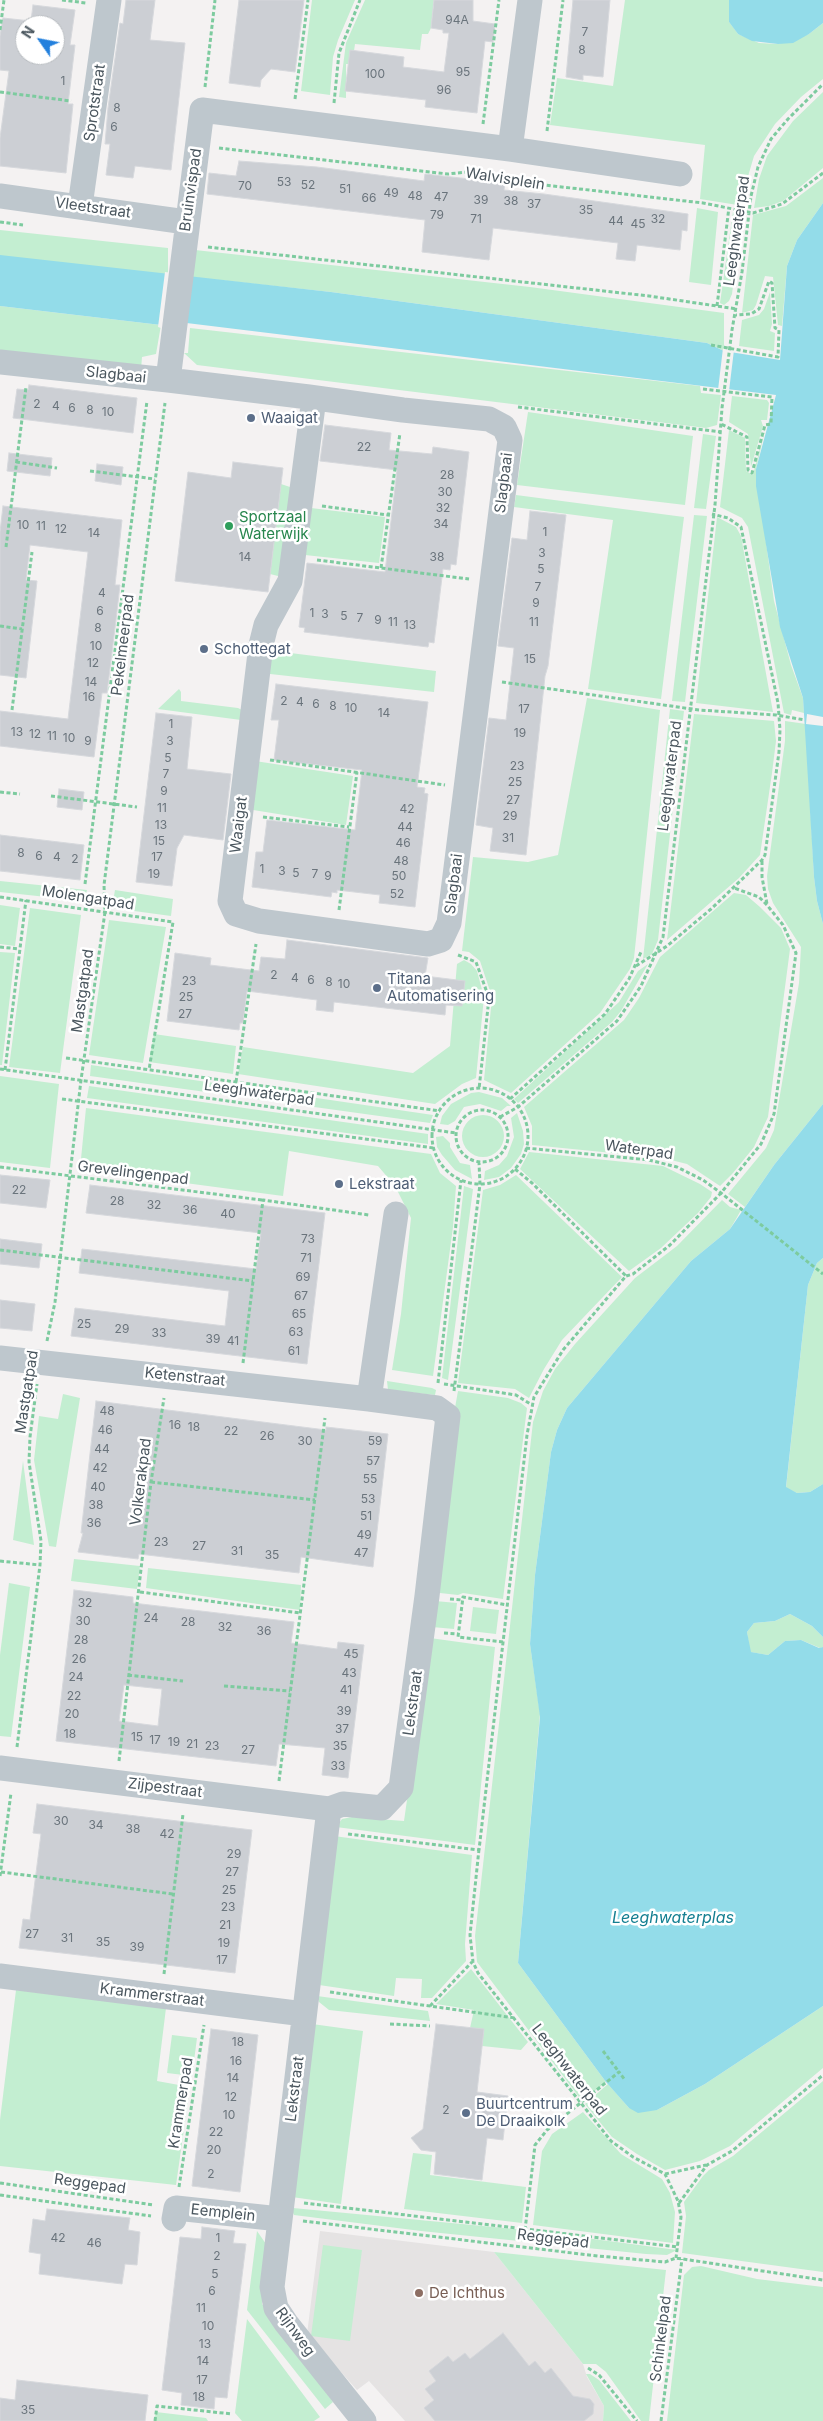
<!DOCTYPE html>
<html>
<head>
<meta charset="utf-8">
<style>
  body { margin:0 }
  #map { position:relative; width:823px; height:2421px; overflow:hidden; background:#f4f2f2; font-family:Inter,sans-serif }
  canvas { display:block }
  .north { position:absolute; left:15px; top:15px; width:50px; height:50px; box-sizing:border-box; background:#fff; border:1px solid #b7bbbf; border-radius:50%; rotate:303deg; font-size:14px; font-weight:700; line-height:20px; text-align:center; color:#4a565e }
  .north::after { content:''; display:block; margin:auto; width:18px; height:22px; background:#2380dd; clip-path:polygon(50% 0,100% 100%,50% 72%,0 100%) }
</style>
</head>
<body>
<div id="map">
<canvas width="823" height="2421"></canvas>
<div class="north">N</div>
</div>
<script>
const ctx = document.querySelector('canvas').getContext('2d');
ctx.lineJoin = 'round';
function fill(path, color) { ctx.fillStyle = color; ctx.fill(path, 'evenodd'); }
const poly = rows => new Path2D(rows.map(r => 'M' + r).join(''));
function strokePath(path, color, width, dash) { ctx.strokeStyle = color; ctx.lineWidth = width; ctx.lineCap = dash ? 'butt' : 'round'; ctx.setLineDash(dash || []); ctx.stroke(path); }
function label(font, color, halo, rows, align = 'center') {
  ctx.font = font + ' Inter,sans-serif'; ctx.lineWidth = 5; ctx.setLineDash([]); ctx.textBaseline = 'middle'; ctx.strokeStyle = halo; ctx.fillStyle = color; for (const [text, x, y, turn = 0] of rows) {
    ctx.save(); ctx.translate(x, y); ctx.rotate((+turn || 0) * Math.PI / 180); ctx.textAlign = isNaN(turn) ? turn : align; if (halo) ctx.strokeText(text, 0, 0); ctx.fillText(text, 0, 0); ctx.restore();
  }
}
fill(poly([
  [320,2231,494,2252,583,2364,587,2377,604,2406,603,2421,405,2421,369,2381,357,2390,307,2334]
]), '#e5e3e3');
fill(poly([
  [312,0,355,0,338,40,333,57,330,95,301,91],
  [365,0,434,0,431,28,428,34,422,34,420,50,355,44,354,51,349,64,346,64,346,98,339,97,346,43],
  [625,0,729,0,729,22,733,27,738,34,759,43,778,44,809,34,823,23,823,79,801,97,775,124,754,156,744,190,744,206,700,199,705,145,550,125,557,78,613,86],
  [823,92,823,168,783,201,769,206,754,208,759,179,767,156,793,121],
  [823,178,823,203,797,240,787,266,782,326,778,325,773,277,765,276,756,305,753,310,742,313,753,215,786,206],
  [697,208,718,212,711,285,689,282],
  [733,212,742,214,732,294,729,301,724,305,720,303],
  [0,230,168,248,168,275,0,256],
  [195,250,530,287,724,313,724,351,707,343,331,292,190,277],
  [770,292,772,324,770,331,775,333,774,351,739,346,742,320,759,315,764,309],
  [0,306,161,325,156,354,142,357,141,370,0,353],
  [190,328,700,386,701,393,721,395,718,418,717,425,706,428,197,365,184,353,188,353],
  [732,396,767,400,769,403,767,420,761,420,763,426,751,467,748,434,729,422],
  [528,412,693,436,685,505,517,485],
  [766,426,756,469,774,601,791,665,803,698,804,713,792,710,791,715,784,713,748,527,742,518,720,507,729,430,745,438,746,471,753,475],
  [703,434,716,436,706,509,694,508],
  [281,484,293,488,282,577,270,574],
  [516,495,684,517,661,699,588,689,613,520,514,507],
  [311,508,385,517,379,563,305,555],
  [694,515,707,516,685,702,672,701],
  [717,517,736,527,741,536,773,712,696,703],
  [266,650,436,671,434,692,261,673],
  [179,689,181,692,181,701,238,708,242,710,241,720,158,709],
  [587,698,660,710,634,958,630,969,600,1013,511,1093,484,1080,492,997,480,961,469,952,462,951,473,857,528,862,558,855],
  [670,709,684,711,658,940,652,954,643,959],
  [694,714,774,721,776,741,772,773,760,855,739,878,667,940],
  [785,721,806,724,814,877,817,901,823,924,823,1104,774,1165,745,1207,728,1194,766,1148,774,1130,799,983,801,947,773,903,768,889,767,876,785,741],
  [255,761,353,776,346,825,247,809],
  [0,881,87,890,84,901,0,892],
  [115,890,173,899,171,916,112,908],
  [734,893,746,895,760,907,781,928,790,949,768,1117,754,1147,733,1173,720,1186,687,1164,663,1158,532,1145,532,1126,524,1107,624,1020,639,998,660,957],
  [0,905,20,908,15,946,0,944],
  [30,908,81,915,60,1073,9,1067],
  [109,920,166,927,143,1063,89,1055],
  [0,952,15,953,2,1065,0,1065],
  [464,960,471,964,477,971,484,997,476,1078,462,1084,435,1104,238,1074,243,1047,413,1073,450,1046,457,964],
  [648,964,621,1011,612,1022,518,1103,514,1099,619,1002,638,971],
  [154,1034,236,1046,233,1074,149,1062],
  [91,1065,433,1115,430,1123,90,1076],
  [0,1076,59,1084,50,1168,0,1162],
  [89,1086,428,1134,428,1144,87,1098],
  [479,1092,502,1098,511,1106,507,1106,501,1111,480,1104,469,1106,464,1107,455,1121,448,1125,440,1124,442,1116,451,1104,471,1093],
  [86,1108,431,1154,440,1173,456,1186,453,1227,433,1376,392,1370,401,1314,411,1218,395,1186,378,1166,289,1151,283,1196,80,1169],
  [517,1113,523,1131,524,1144,521,1154,511,1168,499,1177,484,1180,485,1171,499,1165,507,1156,514,1137,511,1118],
  '462 1136a21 21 0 1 1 42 0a21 21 0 1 1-42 0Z',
  [443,1136,450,1143,450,1147,460,1163,470,1165,472,1179,455,1170,442,1155,437,1147,436,1137],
  [529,1152,663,1166,700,1184,712,1192,711,1197,698,1213,661,1248,629,1271,520,1169],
  [516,1175,622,1277,562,1340,544,1369,529,1398,515,1389,458,1383,483,1190,500,1185],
  [464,1186,473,1189,448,1380,442,1378],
  [722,1200,730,1207,741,1210,736,1219,730,1229,691,1261,567,1408,557,1430,551,1452,535,1575,530,1644,540,1714,518,1963,606,2082,582,2101,477,1962,475,1936,533,1422,543,1391,555,1369,575,1344,635,1278,677,1246],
  [823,1258,823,1484,810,1492,797,1493,786,1488,808,1285,817,1263],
  [387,1381,432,1388,436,1390,435,1395,388,1390],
  [458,1391,508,1398,521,1403,527,1408,503,1599,463,1593,458,1595,431,1592,449,1441],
  [63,1394,80,1398,56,1547,49,1546,34,1460,39,1416,58,1419],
  [23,1461,34,1545,13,1540],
  [74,1559,140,1566,137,1589,71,1581],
  [148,1568,301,1585,300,1610,146,1588],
  [9,1583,30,1587,11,1737,0,1736,0,1655],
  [435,1601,457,1603,454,1629,432,1627],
  [473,1607,499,1610,496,1634,470,1631],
  [790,1614,812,1626,823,1637,823,1647,820,1648,801,1640,785,1641,768,1655,750,1652,747,1632,754,1623,775,1621],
  [430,1638,495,1647,475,1845,336,1827,342,1819,352,1817,404,1821],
  [334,1836,472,1855,465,1944,466,1961,432,1998,421,1998,422,1979,396,1978,394,1996,319,1985],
  [471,1969,528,2042,521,2050,482,2046,470,2028,474,2010,436,2004],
  [16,1990,166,2008,157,2081,190,2087,176,2185,0,2166,0,2120],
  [317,1996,428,2011,430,2021,329,2010,319,2002],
  [823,2006,823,2068,730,2146,700,2161,665,2170,637,2154,612,2137,585,2104,608,2084,629,2108,657,2110,705,2084],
  [312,2024,363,2031,341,2204,292,2197],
  [172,2035,197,2038,192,2076,167,2073],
  [823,2081,823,2272,682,2253,686,2216,684,2202,703,2176,709,2170,733,2156],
  [583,2112,621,2154,662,2179,670,2193,675,2212,673,2243,533,2225,542,2151,552,2134],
  [413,2153,432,2155,430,2175,526,2187,522,2223,404,2209],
  [293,2208,525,2230,677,2250,667,2255,646,2254,421,2231,294,2215,292,2211],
  [257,2231,266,2244,262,2304,333,2402,325,2409,247,2310],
  [323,2245,362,2250,350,2341,311,2336],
  [494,2252,666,2270,649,2421,641,2421,606,2372,596,2364,583,2364],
  [701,2266,757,2279,823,2287,823,2421,667,2421,684,2275,692,2267],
  [247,2319,320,2417,314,2421,242,2421,235,2413],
  [586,2374,590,2374,599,2380,631,2421,603,2421,604,2406],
  [156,2412,206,2418,208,2421,154,2421]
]), '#c3eed1');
fill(poly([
  [729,0,823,0,823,23,809,34,793,43,778,44,752,41,738,34,729,22],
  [823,203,823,924,817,901,814,877,803,698,780,627,756,486,756,469,776,395,162,320,161,325,0,306,0,255,331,292,707,343,724,351,780,360,787,266,797,240],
  [823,1104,823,1258,817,1263,808,1285,786,1487,797,1493,810,1492,823,1484,823,1637,812,1626,790,1614,775,1621,754,1623,747,1632,751,1652,768,1655,785,1641,801,1640,819,1648,823,1647,823,2006,705,2084,657,2110,638,2113,629,2108,606,2082,518,1963,540,1717,530,1644,535,1575,551,1452,557,1430,567,1408,691,1261,730,1229,774,1165]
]), '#93dce9');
fill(poly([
  [165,272,192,275,161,328,158,327],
  [723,348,734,350,729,391,718,390],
  [807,714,823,717,823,726,806,724]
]), '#f4f2f2');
const building = poly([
  [126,0,155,0,150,40,185,43,171,170,135,166,133,178,106,175,110,144,105,144,108,108,120,23,123,24,126,0],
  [239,0,304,0,295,72,271,69,261,80,260,87,229,83,239,0],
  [434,0,473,0,473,21,495,24,493,42,485,41,477,113,425,107,426,100,345,91,350,50,404,57,403,67,444,72,449,33,443,33,443,30,431,28,434,0],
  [573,0,610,0,603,77,583,75,583,80,566,77,573,0],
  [33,5,75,10,70,45,75,45,68,104,73,104,66,173,0,166,0,138,9,71,0,70,0,36,3,18,31,21,33,5],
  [25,25,55,25,55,55,25,55,25,25],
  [239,161,317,167,424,181,425,174,505,183,504,190,544,194,688,214,687,231,682,230,680,250,637,245,635,261,616,259,618,243,493,228,489,260,422,252,425,220,207,194,209,173,236,176,239,161],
  [29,385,137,398,133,433,13,418,17,389,28,390,29,385],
  [325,425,391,433,389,450,432,454,433,447,469,452,456,565,451,564,450,570,443,569,434,643,429,642,428,647,304,632,305,628,299,627,307,563,385,572,397,470,320,461,325,425],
  [9,453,52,458,50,476,7,471,9,453],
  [233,462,283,468,268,592,175,581,188,472,231,478,233,462],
  [97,464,123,467,121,485,95,481,97,464],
  [3,506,122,520,115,585,120,585,116,620,107,693,102,693,94,757,0,746,0,711,68,719,88,552,30,545,26,580,37,581,26,678,0,675,0,532,3,506],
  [530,511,566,515,548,666,545,676,526,855,490,851,493,828,476,825,489,718,506,720,514,648,498,646,512,538,527,540,530,511],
  [276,684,428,702,417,787,425,788,424,793,428,794,415,907,379,903,380,895,337,890,337,893,332,892,331,897,252,887,256,852,263,852,267,820,355,830,362,770,274,760,279,720,271,720,276,684],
  [156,713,192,717,187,769,231,774,223,840,184,835,177,848,172,886,136,882,156,713],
  [59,789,84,792,82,810,57,807,59,789],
  [0,835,84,845,80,880,0,871,0,835],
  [287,940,428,958,425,976,465,981,462,1006,446,1005,445,1015,334,1002,333,1012,316,1010,317,1000,247,991,243,1023,240,1023,239,1030,167,1021,175,953,211,958,210,965,259,971,261,957,285,959,287,940],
  [0,1175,50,1180,46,1208,0,1203,0,1175],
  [90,1185,325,1213,307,1364,71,1336,75,1308,225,1326,229,1291,79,1273,82,1249,256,1269,261,1233,86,1213,90,1185],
  [0,1239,42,1244,39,1268,0,1264,0,1239],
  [0,1300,35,1304,32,1331,0,1328,0,1300],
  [96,1401,326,1430,326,1427,388,1434,373,1567,301,1557,299,1573,139,1554,138,1559,78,1552,83,1533,81,1533,96,1401],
  [74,1590,133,1597,133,1603,294,1622,291,1643,337,1649,338,1642,364,1645,348,1778,322,1775,325,1748,279,1744,276,1766,56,1741,74,1590],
  [124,1685,162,1689,158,1726,119,1721,124,1685],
  [37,1804,252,1830,235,1973,19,1948,23,1919,30,1920,41,1834,33,1833,37,1804],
  [436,2024,484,2029,477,2092,508,2096,503,2140,487,2138,482,2180,434,2174,436,2152,421,2150,411,2138,423,2129,436,2024],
  [211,2029,258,2035,240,2192,192,2186,211,2029],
  [47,2209,130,2218,128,2230,140,2232,137,2265,125,2264,122,2284,39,2274,41,2254,29,2252,33,2219,45,2221,47,2209],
  [202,2227,235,2231,233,2243,246,2244,227,2398,215,2397,214,2409,181,2405,182,2393,162,2390,180,2237,201,2239,202,2227],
  [503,2333,529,2366,535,2361,545,2373,551,2368,573,2396,590,2399,594,2404,593,2414,584,2421,435,2421,424,2408,434,2400,425,2389,436,2381,429,2371,448,2356,453,2362,465,2353,470,2359,503,2333],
  [17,2380,148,2395,145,2421,0,2421,0,2398,15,2400,17,2380]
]);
fill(building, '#cccfd4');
strokePath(building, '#d6d8dc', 1);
strokePath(poly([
  [62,0,86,3],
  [0,30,4,0],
  [205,87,215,0],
  [0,92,71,101],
  [295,99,308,0],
  [334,103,339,53,360,0],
  [483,124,499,0],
  [547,131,563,0],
  [219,148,448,174,475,171,492,179,703,203,753,213,782,204,823,173],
  [0,222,23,225],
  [208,247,649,296,737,309],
  [717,306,729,207],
  [711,345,778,357,779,330,775,328,772,283,769,281,759,309,751,314,736,315],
  [703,389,772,397,771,424,765,425,752,473,748,470,747,437,721,424],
  [518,407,721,432],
  [16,462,57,468],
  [90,471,155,479],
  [322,506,388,515],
  [6,547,26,387],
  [317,560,469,579],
  [381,568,400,433],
  [0,626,22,629],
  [502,682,699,710,776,715,805,720],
  [12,710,32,552],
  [270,760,445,785],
  [0,792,20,794],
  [51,796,137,807],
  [263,817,349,827],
  [762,861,762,877,767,904],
  [85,884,147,401],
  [0,897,173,922,149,1070],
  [339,910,357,772],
  [0,947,19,949],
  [458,955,476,962,489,998,479,1089],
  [636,966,667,946,711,909,762,860,765,855,779,752,780,730,778,703,741,527,728,518,712,514],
  [66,1058,440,1111],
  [0,1069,456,1133],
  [5,1070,26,900],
  [236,1082,256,944],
  '432 1136a48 48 0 1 1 96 0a48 48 0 1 1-96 0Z',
  [62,1099,434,1148],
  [510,1099,605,1014,629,979,641,952],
  '456 1136a26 26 0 1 1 52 0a26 26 0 1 1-52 0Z',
  [500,1117,518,1107,617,1021,641,986,663,937,715,505,722,408,732,330,742,272,751,196,758,167,771,139,788,119,823,84],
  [526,1148,649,1160,677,1167,703,1180,721,1193,823,1274],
  [0,1167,262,1200],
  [515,1169,532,1183,626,1276],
  [0,1250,253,1281],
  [47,1341,55,1302,81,1080,105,912,104,885,165,403],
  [243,1363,263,1200,369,1215],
  [438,1383,461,1180],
  [444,1384,516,1395,532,1405],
  [454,1391,480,1184,479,1163],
  [151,1482,315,1500],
  [0,1561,40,1565],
  [140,1592,300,1613],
  [450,1599,462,1600],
  [444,1633,458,1634],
  [503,1642,458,1637,463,1597,507,1605],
  [128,1675,183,1681],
  [224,1686,290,1691],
  [17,1747,40,1565,41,1541,29,1462,30,1437,37,1384],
  [119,1761,151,1482,164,1398],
  [279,1781,325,1418],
  [348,1834,479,1850,527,1435,534,1397,563,1350,626,1276,633,1274,670,1245,721,1193,761,1144,774,1114,796,953,783,925,767,905,759,897,734,888],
  [479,1849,470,1935,473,1962,478,1973,611,2141,633,2157,665,2174,678,2201,681,2217,676,2258],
  [1,1872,173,1894],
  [0,1876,11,1793],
  [164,1974,183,1814],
  [330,1992,515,2018],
  [430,2006,472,1962],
  [390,2024,430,2026],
  [603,2051,619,2072],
  [665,2174,706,2165],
  [0,2183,154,2205],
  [179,2187,204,2025],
  [0,2195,151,2216],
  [304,2203,678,2247],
  [679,2203,707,2165,732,2151,823,2075],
  [303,2221,598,2256,665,2262,676,2258,823,2280],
  [525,2230,535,2145,547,2130,619,2072,625,2080],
  [588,2368,599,2375,637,2421],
  [155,2421,157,2406,232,2414],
  [661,2421,682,2259]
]), '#7dcb9f', 3, [4, 2.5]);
strokePath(poly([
  [510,149,530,0],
  [0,196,186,222],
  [80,206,109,0],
  [0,362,168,380,309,397,403,410,489,419,504,427,510,440,449,923,441,940,428,944,259,921,236,914,230,901,261,645,266,625,290,581,314,398],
  [168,380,202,110,510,149,680,174],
  [0,1358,369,1399],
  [0,1768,329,1809],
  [0,1976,304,2014],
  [174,2219,176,2208,280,2219],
  [364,2421,286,2323,276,2308,272,2287,329,1809,343,1804,382,1808,401,1788,427,1596,448,1416,437,1408,369,1399,396,1214]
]), '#bec7cd', 25);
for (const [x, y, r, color] of [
  [251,418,5,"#5c6f8a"],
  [229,526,5,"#2e9e5b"],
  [204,649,5,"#5c6f8a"],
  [377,988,5,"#5c6f8a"],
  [339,1184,5,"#5c6f8a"],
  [466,2113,5,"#5c6f8a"],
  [419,2293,5,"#8d6e63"]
]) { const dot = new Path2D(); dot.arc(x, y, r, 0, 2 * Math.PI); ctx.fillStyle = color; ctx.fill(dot); strokePath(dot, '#fff', 2); }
label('12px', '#6a747c', null, [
  ["94A",457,20],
  ["7",585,32],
  ["8",582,50],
  ["95",463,72],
  ["100",375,74],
  ["1",63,81],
  ["96",444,90],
  ["8",117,108],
  ["6",114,127],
  ["53",284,182],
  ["52",308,185],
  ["70",245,186],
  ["51",345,189],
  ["49",391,193],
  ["48",415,196],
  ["47",441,197],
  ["66",369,198],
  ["39",481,200],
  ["38",511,201],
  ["37",534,204],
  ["35",586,210],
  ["79",437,215],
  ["71",476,219],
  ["32",658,219],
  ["44",616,221],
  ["45",638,224],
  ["2",37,404],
  ["4",56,406],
  ["6",72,408],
  ["8",90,410],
  ["10",108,412],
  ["22",364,447],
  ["28",447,475],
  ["30",445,492],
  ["32",443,508],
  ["34",441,524],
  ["10",23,525],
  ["11",41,526],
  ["12",61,529],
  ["1",545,532],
  ["14",94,533],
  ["3",542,553],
  ["14",245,557],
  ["38",437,557],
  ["5",541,569],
  ["7",538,587],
  ["4",102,593],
  ["9",536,603],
  ["6",100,611],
  ["1",312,613],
  ["3",325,614],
  ["5",344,616],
  ["7",360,618],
  ["9",378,620],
  ["11",393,622],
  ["11",534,622],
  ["13",410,625],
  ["8",98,628],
  ["10",96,646],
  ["15",530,659],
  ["12",93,663],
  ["14",91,682],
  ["16",89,697],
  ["2",284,701],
  ["4",300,702],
  ["6",316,704],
  ["8",333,706],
  ["10",351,708],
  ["17",524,709],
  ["14",384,713],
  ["1",171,724],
  ["13",17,732],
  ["19",520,733],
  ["12",35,734],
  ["11",52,736],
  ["10",69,738],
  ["9",88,741],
  ["3",170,741],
  ["5",168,758],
  ["23",517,766],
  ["7",166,774],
  ["25",515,782],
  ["9",164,791],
  ["27",513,800],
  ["11",162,808],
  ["42",407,809],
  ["29",510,816],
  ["13",161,825],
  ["44",405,827],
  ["31",508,838],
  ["15",159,841],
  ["46",403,843],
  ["8",21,853],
  ["6",39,856],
  ["4",57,857],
  ["17",157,857],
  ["2",75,859],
  ["48",401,861],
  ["1",262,869],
  ["3",282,871],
  ["5",296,873],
  ["19",154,874],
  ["7",315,874],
  ["9",328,876],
  ["50",399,876],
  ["52",397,894],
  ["2",274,975],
  ["4",295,978],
  ["6",311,980],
  ["23",189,981],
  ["8",329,982],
  ["10",344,984],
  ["25",186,997],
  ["27",185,1014],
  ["22",19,1190],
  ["28",117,1201],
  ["32",154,1205],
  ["36",190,1210],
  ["40",228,1214],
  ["73",308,1239],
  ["71",306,1258],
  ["69",303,1277],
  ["67",301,1296],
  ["65",299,1314],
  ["25",84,1324],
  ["29",122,1329],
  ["63",296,1332],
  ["33",159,1333],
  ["39",213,1339],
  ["41",233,1341],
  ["61",294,1351],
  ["48",107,1411],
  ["16",175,1425],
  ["18",194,1427],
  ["46",105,1430],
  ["22",231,1431],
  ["26",267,1436],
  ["30",305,1441],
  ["59",375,1441],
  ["44",102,1449],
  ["57",373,1461],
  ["42",100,1468],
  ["55",370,1479],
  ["40",98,1487],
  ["53",368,1499],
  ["38",96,1505],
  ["51",366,1516],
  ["36",94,1523],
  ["49",364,1535],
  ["23",161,1542],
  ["27",199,1546],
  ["31",237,1551],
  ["47",361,1553],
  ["35",272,1555],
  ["32",85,1603],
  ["24",151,1618],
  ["30",83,1621],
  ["28",188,1622],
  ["32",225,1627],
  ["36",264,1631],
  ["28",81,1640],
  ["45",351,1654],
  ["26",79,1659],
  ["43",349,1673],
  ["24",76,1677],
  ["41",346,1690],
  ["22",74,1696],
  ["39",344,1711],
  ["20",72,1714],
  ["37",342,1729],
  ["18",70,1734],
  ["15",137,1737],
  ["17",155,1740],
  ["19",174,1742],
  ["21",192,1744],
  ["23",212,1746],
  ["35",340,1746],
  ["27",248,1750],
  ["33",338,1766],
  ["30",61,1821],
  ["34",96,1825],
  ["38",133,1829],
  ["42",167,1834],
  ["29",234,1854],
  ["27",232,1872],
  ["25",229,1890],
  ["23",228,1907],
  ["21",225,1925],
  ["27",32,1934],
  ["31",67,1938],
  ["35",103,1942],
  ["19",224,1943],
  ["39",137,1947],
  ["17",222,1960],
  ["18",238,2042],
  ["16",236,2061],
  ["14",233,2078],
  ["12",231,2097],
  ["2",446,2110],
  ["10",229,2115],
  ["22",216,2132],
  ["20",214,2150],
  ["2",211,2174],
  ["42",58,2238],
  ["1",218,2238],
  ["46",94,2243],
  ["2",217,2256],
  ["5",215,2274],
  ["6",212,2291],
  ["11",201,2308],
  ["10",208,2326],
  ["13",205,2344],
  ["14",203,2361],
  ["17",202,2380],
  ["18",199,2397],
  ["35",28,2410]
]);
label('15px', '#4a565e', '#fff', [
  ["Sprotstraat",95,103,-82],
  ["Walvisplein",505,179,9],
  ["Bruinvispad",191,190,-82],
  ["Vleetstraat",93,208,8],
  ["Leeghwaterpad",737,231,-82],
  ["Slagbaai",116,375,6],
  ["Slagbaai",504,483,-83],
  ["Pekelmeerpad",123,645,-83],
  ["Leeghwaterpad",670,776,-83],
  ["Waaigat",239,825,-83],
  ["Slagbaai",454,884,-83],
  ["Molengatpad",88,898,9],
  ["Mastgatpad",83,991,-82],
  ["Leeghwaterpad",259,1093,8],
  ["Waterpad",639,1150,8],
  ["Grevelingenpad",133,1173,7],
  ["Ketenstraat",185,1377,6],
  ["Mastgatpad",27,1392,-81],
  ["Volkerakpad",141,1482,-83],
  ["Lekstraat",413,1703,-82],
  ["Zijpestraat",165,1788,7],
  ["Krammerstraat",152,1995,7],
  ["Leeghwaterpad",569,2070,52],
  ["Lekstraat",295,2089,-83],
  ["Krammerpad",181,2103,-81],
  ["Reggepad",90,2184,8],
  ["Eemplein",223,2213,6],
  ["Reggepad",553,2239,7],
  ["Rijnweg",295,2332,54],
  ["Schinkelpad",661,2339,-83]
]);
label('15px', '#4e5e75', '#fff', [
  ["Waaigat",261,418],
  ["Schottegat",214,649],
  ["Titana",387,979],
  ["Automatisering",387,996],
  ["Lekstraat",349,1184],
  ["Buurtcentrum",476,2104],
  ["De Draaikolk",476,2121]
], 'left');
label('15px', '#27864d', '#fff', [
  ["Sportzaal",239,517],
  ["Waterwijk",239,534]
], 'left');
label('15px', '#785e54', '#fff', [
  ["De Ichthus",429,2293]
], 'left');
label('italic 16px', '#147f91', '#fff', [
  ["Leeghwaterplas",673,1918]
]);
</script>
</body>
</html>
